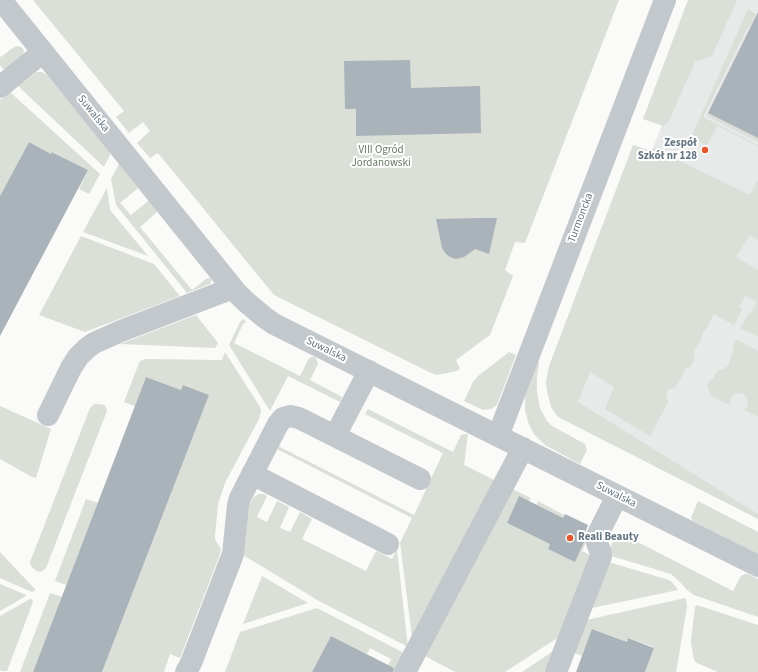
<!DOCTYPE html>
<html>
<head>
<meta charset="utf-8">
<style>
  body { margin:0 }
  canvas { display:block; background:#fafaf8 }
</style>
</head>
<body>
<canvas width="758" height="672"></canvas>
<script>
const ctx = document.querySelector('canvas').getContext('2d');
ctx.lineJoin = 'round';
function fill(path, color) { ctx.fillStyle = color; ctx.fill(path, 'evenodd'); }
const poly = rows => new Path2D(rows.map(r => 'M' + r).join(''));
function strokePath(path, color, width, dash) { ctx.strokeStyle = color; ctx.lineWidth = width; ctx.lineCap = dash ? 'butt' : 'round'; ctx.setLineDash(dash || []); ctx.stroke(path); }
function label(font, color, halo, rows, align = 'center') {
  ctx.font = font + ' "Source Sans 3",sans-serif'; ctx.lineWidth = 4; ctx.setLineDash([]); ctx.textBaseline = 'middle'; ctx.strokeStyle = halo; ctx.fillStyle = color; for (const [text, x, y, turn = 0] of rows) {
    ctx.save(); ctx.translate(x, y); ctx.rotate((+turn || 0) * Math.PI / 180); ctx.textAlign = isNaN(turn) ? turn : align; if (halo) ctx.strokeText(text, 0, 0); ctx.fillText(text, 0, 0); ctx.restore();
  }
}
fill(poly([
  [710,0,758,0,758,519,559,393]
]), '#e8e9e9');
fill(poly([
  [33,0,619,0,525,243,515,242,505,270,513,276,490,335,456,360,460,369,457,371,437,375,431,373,274,295,158,153,150,158,137,143,150,131,143,122,129,133,116,117,124,111],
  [688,0,737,0,712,56,695,62,668,123,663,126,643,119],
  [748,9,756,14,750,27,748,27,703,117,758,145,758,146,717,126,707,145,691,138],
  [17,46,21,47,24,50,23,55,4,70,0,65,0,56,1,57,14,47],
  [37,72,42,72,47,75,111,153,104,167,18,86],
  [10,92,100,174,89,194,79,189,88,170,53,152,51,154,29,142,0,196,0,100],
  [708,113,758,138,758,142,707,116],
  [633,145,651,151,653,148,750,195,758,180,758,240,750,235,736,257,758,270,758,337,740,328,749,313,751,313,757,302,745,296,739,307,742,309,734,325,714,314,706,329,703,332,702,337,693,354,695,358,690,367,686,368,676,387,668,390,666,393,668,402,650,436,605,409,614,387,590,372,578,402,758,514,758,519,560,418,557,416,551,407,547,391,546,382,549,366],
  [119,164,138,188,120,203,131,215,148,201,150,202,157,211,156,213,140,227,192,290,206,279,209,278,212,279,210,284,187,293,116,205,111,179],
  [107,188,110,210,148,256,83,232],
  [81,236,154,264,180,296,85,332,39,315],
  [196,315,218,343,215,348,120,344],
  [243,319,246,321,243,324,234,343,300,376,308,360,311,357,315,357,317,360,318,364,310,380,342,397,340,402,288,376,270,411,229,345,240,322],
  [736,340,738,340,758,351,758,417,744,410,747,407,748,401,747,398,743,394,738,393,732,396,730,402,730,405,711,396,707,386,710,380,713,379,718,370,723,369,728,366,733,352,733,347],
  [225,352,260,407,261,411,259,419,225,483,218,504,215,536,215,540,221,549,219,557,180,658,170,654,164,672,102,672,209,395,183,385,181,390,146,377,135,406,124,402,139,363,142,360,146,359,222,360],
  [509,352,516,355,497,405,491,409,483,410,464,401,473,382,478,376],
  [537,362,539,363,537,377,537,391,540,408,547,421,552,426,585,444,587,450,580,464,545,445,534,434,528,422,525,410,525,397,529,384],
  [94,404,99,404,104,405,106,407,107,411,46,568,41,572,36,571,32,567,30,564,30,562,90,408],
  [0,406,51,429,36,478,32,477,0,459],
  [368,409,453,452,461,435,466,434,468,434,464,465,494,480,495,485,413,645,400,543,412,518,277,449,278,446,414,515,443,453,365,414],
  [512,489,531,498,529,501,519,497,507,523,544,541,557,515,537,505,538,501,564,515,548,549,575,561,591,527,593,527,582,551,594,557,565,633,505,672,455,672,421,654],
  [258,494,264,494,267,496,257,517,267,522,277,501,289,507,280,528,290,532,300,512,312,519,302,539,366,571,376,551,392,559,397,550,408,647,319,601,243,555,247,510,253,498],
  [86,499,98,503,66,585,55,581],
  [698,501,758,532,758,554,693,521,691,518,692,515],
  [626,536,733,591,741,576,745,574,748,574,758,579,758,617,694,595,687,590,679,581,671,574,608,555,614,538],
  [0,552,33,587,36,590,32,592,0,578],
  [605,561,669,580,673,583,678,590,587,609],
  [262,576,308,603,243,624],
  [0,584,26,595,26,596,0,611],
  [50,593,62,597,33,672,20,672],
  [685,598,686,599,687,607,676,672,645,672,654,647,629,638,627,642,593,629,582,656,574,653,582,621],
  [30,599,32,599,33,602,7,671,2,671,0,670,0,616],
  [697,605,758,625,758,672,718,672,697,663,694,660,691,644,691,640,695,607],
  [317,608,402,652,404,654,398,672,385,672,391,659,370,648,367,654,331,636,312,672,225,672,240,632],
  [559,647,549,672,522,672]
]), '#dadfd7');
fill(poly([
  [758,12,758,138,708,113],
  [410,60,411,88,480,86,481,133,356,136,356,109,345,109,344,61],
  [29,142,51,154,52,152,88,170,0,336,0,196],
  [481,218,497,218,489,254,475,249,464,257,456,259,450,257,446,254,442,248,436,219],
  [146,377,181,390,183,385,209,395,102,672,33,672],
  [519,496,563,518,565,514,588,525,585,533,584,542,575,562,548,549,550,544,507,523],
  [592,629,627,642,628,638,654,648,645,672,576,672],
  [331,636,394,668,393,672,312,672]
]), '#aab3b9');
strokePath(poly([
  [1,0,236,292,245,301,264,317,274,324,758,566],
  [0,87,43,52],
  [48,415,71,368,78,357,86,349,94,343,121,331,233,288],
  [335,436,369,371],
  [498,436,665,0],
  [252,474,388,544],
  [186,672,191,663,233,554,238,505,240,498,278,424,283,418,290,416,299,418,420,479],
  [405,672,523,448],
  [556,672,601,556,601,553,597,543,596,538,617,496]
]), '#c3c8cc', 22);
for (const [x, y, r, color] of [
  [705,150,4,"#e4572e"],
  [570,538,4,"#e4572e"]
]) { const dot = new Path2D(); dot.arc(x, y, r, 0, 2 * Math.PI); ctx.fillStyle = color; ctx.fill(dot); strokePath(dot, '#fff', 1.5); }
label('11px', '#657683', '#fff', [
  ["Suwalska",93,114,51],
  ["Turmoncka",581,218,-69],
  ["Suwalska",326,350,26],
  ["Suwalska",616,495,27]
]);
label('bold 11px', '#657683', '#fff', [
  ["Zespół",697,144],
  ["Szkół nr 128",697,157],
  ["Reali Beauty",578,538,"left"]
], 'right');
label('11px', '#687a64', '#fff', [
  ["VIII Ogród",381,151],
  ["Jordanowski",381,164]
]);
</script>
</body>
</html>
